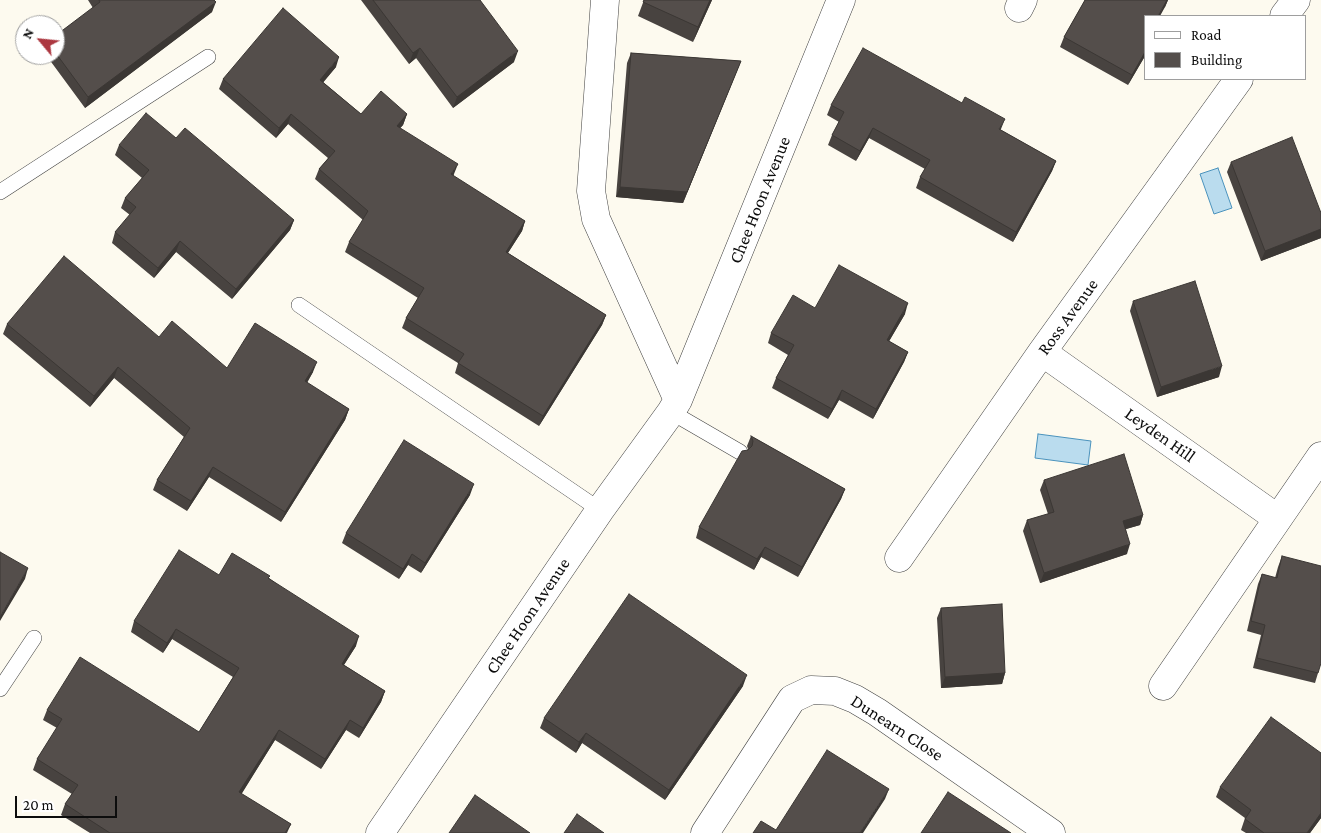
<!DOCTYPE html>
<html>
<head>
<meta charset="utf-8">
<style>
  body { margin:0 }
  #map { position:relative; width:1321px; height:833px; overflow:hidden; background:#fdfaef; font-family:"Crimson Pro",serif }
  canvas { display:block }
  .legend { position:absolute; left:1144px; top:15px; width:162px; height:65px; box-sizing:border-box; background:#fff; border:1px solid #9e9e9e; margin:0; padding:6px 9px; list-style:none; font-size:15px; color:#0d0d0d }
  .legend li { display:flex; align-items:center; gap:10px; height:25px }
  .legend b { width:25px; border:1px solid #9e9e9e }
  .north { position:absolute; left:15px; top:15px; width:50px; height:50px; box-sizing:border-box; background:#fff; border:1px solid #9e9e9e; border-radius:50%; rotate:298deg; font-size:14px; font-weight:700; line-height:20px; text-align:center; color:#0d0d0d }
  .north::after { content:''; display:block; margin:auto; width:18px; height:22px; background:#ac3740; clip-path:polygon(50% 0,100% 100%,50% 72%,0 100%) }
  .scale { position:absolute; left:15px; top:796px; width:102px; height:22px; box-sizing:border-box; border:2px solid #0d0d0d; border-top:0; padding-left:6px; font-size:15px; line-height:18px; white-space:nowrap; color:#0d0d0d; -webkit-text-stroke:4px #fff; paint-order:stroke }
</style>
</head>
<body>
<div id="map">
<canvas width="1321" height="833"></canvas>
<ul class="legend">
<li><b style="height:6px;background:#fff"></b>Road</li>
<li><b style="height:14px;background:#544e4b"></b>Building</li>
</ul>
<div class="north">N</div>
<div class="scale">20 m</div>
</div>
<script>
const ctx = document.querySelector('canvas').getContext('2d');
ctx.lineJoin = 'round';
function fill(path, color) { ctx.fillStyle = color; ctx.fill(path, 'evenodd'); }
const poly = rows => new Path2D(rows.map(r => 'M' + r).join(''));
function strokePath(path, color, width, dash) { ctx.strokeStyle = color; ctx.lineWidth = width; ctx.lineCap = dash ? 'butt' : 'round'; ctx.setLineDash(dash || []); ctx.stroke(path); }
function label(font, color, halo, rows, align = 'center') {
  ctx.font = font + ' "Crimson Pro",serif'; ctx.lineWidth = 5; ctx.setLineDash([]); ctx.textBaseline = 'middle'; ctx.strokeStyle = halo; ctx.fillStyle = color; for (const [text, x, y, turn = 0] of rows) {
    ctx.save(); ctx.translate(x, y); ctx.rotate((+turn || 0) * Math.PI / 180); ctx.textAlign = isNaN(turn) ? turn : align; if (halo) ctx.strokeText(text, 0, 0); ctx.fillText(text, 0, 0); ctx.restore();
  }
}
const water = poly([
  [1218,168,1232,208,1214,214,1200,174,1218,168],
  [1038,434,1091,441,1088,465,1035,458,1038,434]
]);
fill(water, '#badcee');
strokePath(water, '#4a92bc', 1);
const service = poly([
  [0,192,208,57],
  [299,305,600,510],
  [671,412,740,452],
  [0,689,34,638]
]);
const minor = poly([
  [605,0,591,191,596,219,678,400],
  [1019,8,1023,0],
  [1284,16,1296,0],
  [1042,352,1277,518],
  [899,558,1042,352,1239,79],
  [1163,686,1321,456],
  [380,833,600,510,671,412,678,400,841,0],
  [705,833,792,699,811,690,835,691,855,699,877,712,1051,833]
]);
strokePath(service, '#404040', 16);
strokePath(minor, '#404040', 29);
strokePath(service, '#fff', 15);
strokePath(minor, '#fff', 28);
fill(poly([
  [88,0,214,0,212,12,85,108,46,55,55,55,55,36,93,8],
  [361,0,480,0,514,62,453,108,416,58,409,64],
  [644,0,712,0,693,42,638,16],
  [1085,0,1168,0,1165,7,1145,16,1145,56,1128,85,1060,47,1064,37],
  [631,53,741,61,683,203,616,197,627,63],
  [336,67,323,82,361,114,407,114,403,125,400,128,454,174,453,176,525,221,522,231,508,253,606,315,602,325,539,426,455,373,458,363,402,328,406,318,418,298,345,252,349,242,363,220,315,179,319,169,328,158,288,124,276,138,219,89,223,79],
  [831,105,1001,130,1056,161,1052,171,1013,242,916,188,920,177,925,169,869,138,856,161,828,145,832,135,839,122,827,115],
  [176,138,294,220,290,230,232,299,176,252,154,278,112,243,115,232,130,215,121,208,125,198,142,178,115,155,119,145],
  [1231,162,1321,213,1321,238,1261,261,1227,172],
  [1133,301,1219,377,1157,397,1130,311],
  [815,308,905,314,889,341,908,352,904,362,873,419,839,400,828,419,772,388,776,378,788,355,768,343,771,333],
  [7,324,159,337,227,368,313,372,307,383,349,409,345,420,281,522,209,477,187,511,153,490,157,480,184,437,114,378,90,407,3,334],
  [751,436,845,489,841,499,798,577,761,557,754,570,696,538,699,527,748,449,747,446],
  [1044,480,1143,515,1140,525,1126,529,1127,554,1040,583,1023,531,1027,520,1048,514,1040,490],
  [470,495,421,573,408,565,399,579,342,543,346,533],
  [1282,556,1318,673,1315,683,1253,668,1261,635,1247,631,1258,584,1262,574,1275,578,1278,567],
  [219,575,269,578,356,646,344,665,385,691,381,702,359,738,346,730,321,769,275,740,241,794,291,824,287,833,90,833,61,815,65,804,72,794,33,770,37,759,57,728,43,720,47,710,199,732,233,677,172,639,163,653,131,632,134,621],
  [941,608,1005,673,1002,684,941,688,937,618],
  [743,686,665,800,582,743,576,753,540,728,544,718],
  [1321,753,1321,818,1310,833,1246,833,1241,830,1245,818,1216,797,1220,787]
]), '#484340');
fill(poly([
  [710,0,712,0,693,42,698,27],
  [1167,0,1168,0,1165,7,1160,16,1158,16],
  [216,2,212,12,85,108,88,97],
  [420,48,416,58,409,64,413,53],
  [518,51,514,62,453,108,457,97],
  [1145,52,1145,56,1128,85,1132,75],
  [339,57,336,67,317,90,320,80],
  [741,61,683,203,616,197,620,187],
  [291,114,288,124,276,138,279,128],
  [407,114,403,125,393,136,397,126],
  [1005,119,1001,129,995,140,999,129],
  [873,128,869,138,856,161,860,151],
  [1056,161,1052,171,1013,242,1016,232],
  [458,164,454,174,447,185,451,174],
  [294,220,290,230,232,299,236,289],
  [525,221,522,231,502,262,506,252],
  [1321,229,1321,238,1261,261,1265,251],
  [180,241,176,252,154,278,158,268],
  [908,303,905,314,884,350,887,340],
  [606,315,602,325,539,426,543,416],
  [908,352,904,362,873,419,876,409],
  [317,362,313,372,301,392,305,381],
  [1222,366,1219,377,1157,397,1161,387],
  [118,367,114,378,90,407,94,396],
  [842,390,839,400,828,419,832,409],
  [349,409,345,420,281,522,285,512],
  [213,467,209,477,187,511,191,501],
  [474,484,470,495,421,573,425,563],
  [845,489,841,499,798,577,802,567],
  [1143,515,1140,525,1119,531,1123,521],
  [1130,544,1127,554,1040,583,1044,573],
  [765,547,761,557,754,570,757,559],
  [412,554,408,565,399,579,403,569],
  [28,568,25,579,0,621,0,617],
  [176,629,172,639,163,653,167,643],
  [359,636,356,646,338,674,342,664],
  [1005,673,1002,684,941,688,945,677],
  [747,675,743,686,665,800,669,790],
  [385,691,381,702,359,738,363,728],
  [350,720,346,730,321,769,325,759],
  [279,730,275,740,236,803,239,792],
  [586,733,582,743,576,753,579,742],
  [889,789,885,799,863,833,860,833],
  [1321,813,1321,818,1310,833,1307,833]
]), '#3b3734');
const building = poly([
  [99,0,214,0,216,2,88,97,55,52,55,36,100,2,99,0],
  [373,0,480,0,518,51,457,97,420,48,413,53,373,0],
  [644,0,710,0,698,27,643,2,644,0],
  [1085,0,1167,0,1158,16,1145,16,1145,52,1132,75,1064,37,1085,0],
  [283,8,339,57,320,80,361,114,381,91,407,114,397,126,458,164,451,174,525,221,506,252,606,315,543,416,458,363,464,354,406,318,424,288,349,242,368,211,319,169,335,151,291,114,279,128,223,79,283,8],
  [863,48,962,103,965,97,1005,119,999,129,1056,161,1016,232,920,177,930,160,873,128,860,151,832,135,844,112,831,105,863,48],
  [631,53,741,61,687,192,620,187,631,53],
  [146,113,176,138,185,128,294,220,236,289,180,241,158,268,115,232,136,207,125,198,149,170,119,145,146,113],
  [1292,137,1321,213,1321,229,1265,251,1231,162,1292,137],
  [64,256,159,337,172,321,227,368,255,323,317,362,305,381,349,409,285,512,213,467,191,501,157,480,190,428,118,367,94,396,7,324,64,256],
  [839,265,908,303,887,340,908,352,876,409,842,390,832,409,776,378,794,345,771,333,793,295,815,308,839,265],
  [1195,281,1222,366,1161,387,1133,301,1195,281],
  [751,436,845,489,802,567,765,547,757,559,699,527,742,451,748,450,752,446,753,441,751,436],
  [404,440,474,484,425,563,412,554,403,569,346,533,404,440],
  [1124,454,1143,515,1123,521,1130,544,1044,573,1027,520,1054,512,1044,480,1124,454],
  [179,550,219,575,232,553,270,576,268,578,359,636,342,664,385,691,363,728,350,720,325,759,279,730,239,792,291,824,285,833,110,833,65,804,78,785,37,759,62,719,47,710,80,657,199,732,239,668,176,629,167,643,134,621,179,550],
  [0,552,28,568,0,617,0,552],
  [1282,556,1321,566,1321,663,1318,673,1257,658,1265,625,1251,621,1262,574,1277,578,1282,556],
  [629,594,747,675,669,790,586,733,579,742,544,718,629,594],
  [1002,604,1005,673,945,677,941,608,1002,604],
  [1271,717,1321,753,1321,813,1307,833,1264,833,1245,819,1251,810,1220,787,1271,717],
  [827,750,889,789,860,833,753,833,761,821,776,830,827,750],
  [948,792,1011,833,921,833,948,792],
  [475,795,530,833,449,833,475,795],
  [577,814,604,833,564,833,577,814]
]);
fill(building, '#544e4b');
strokePath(building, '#3b3734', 1);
label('18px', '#0d0d0d', '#fff', [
  ["Chee Hoon Avenue",760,200,-68],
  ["Ross Avenue",1068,317,-54],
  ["Leyden Hill",1160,435,35],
  ["Chee Hoon Avenue",528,616,-56],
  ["Dunearn Close",897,728,33]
]);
</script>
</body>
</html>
